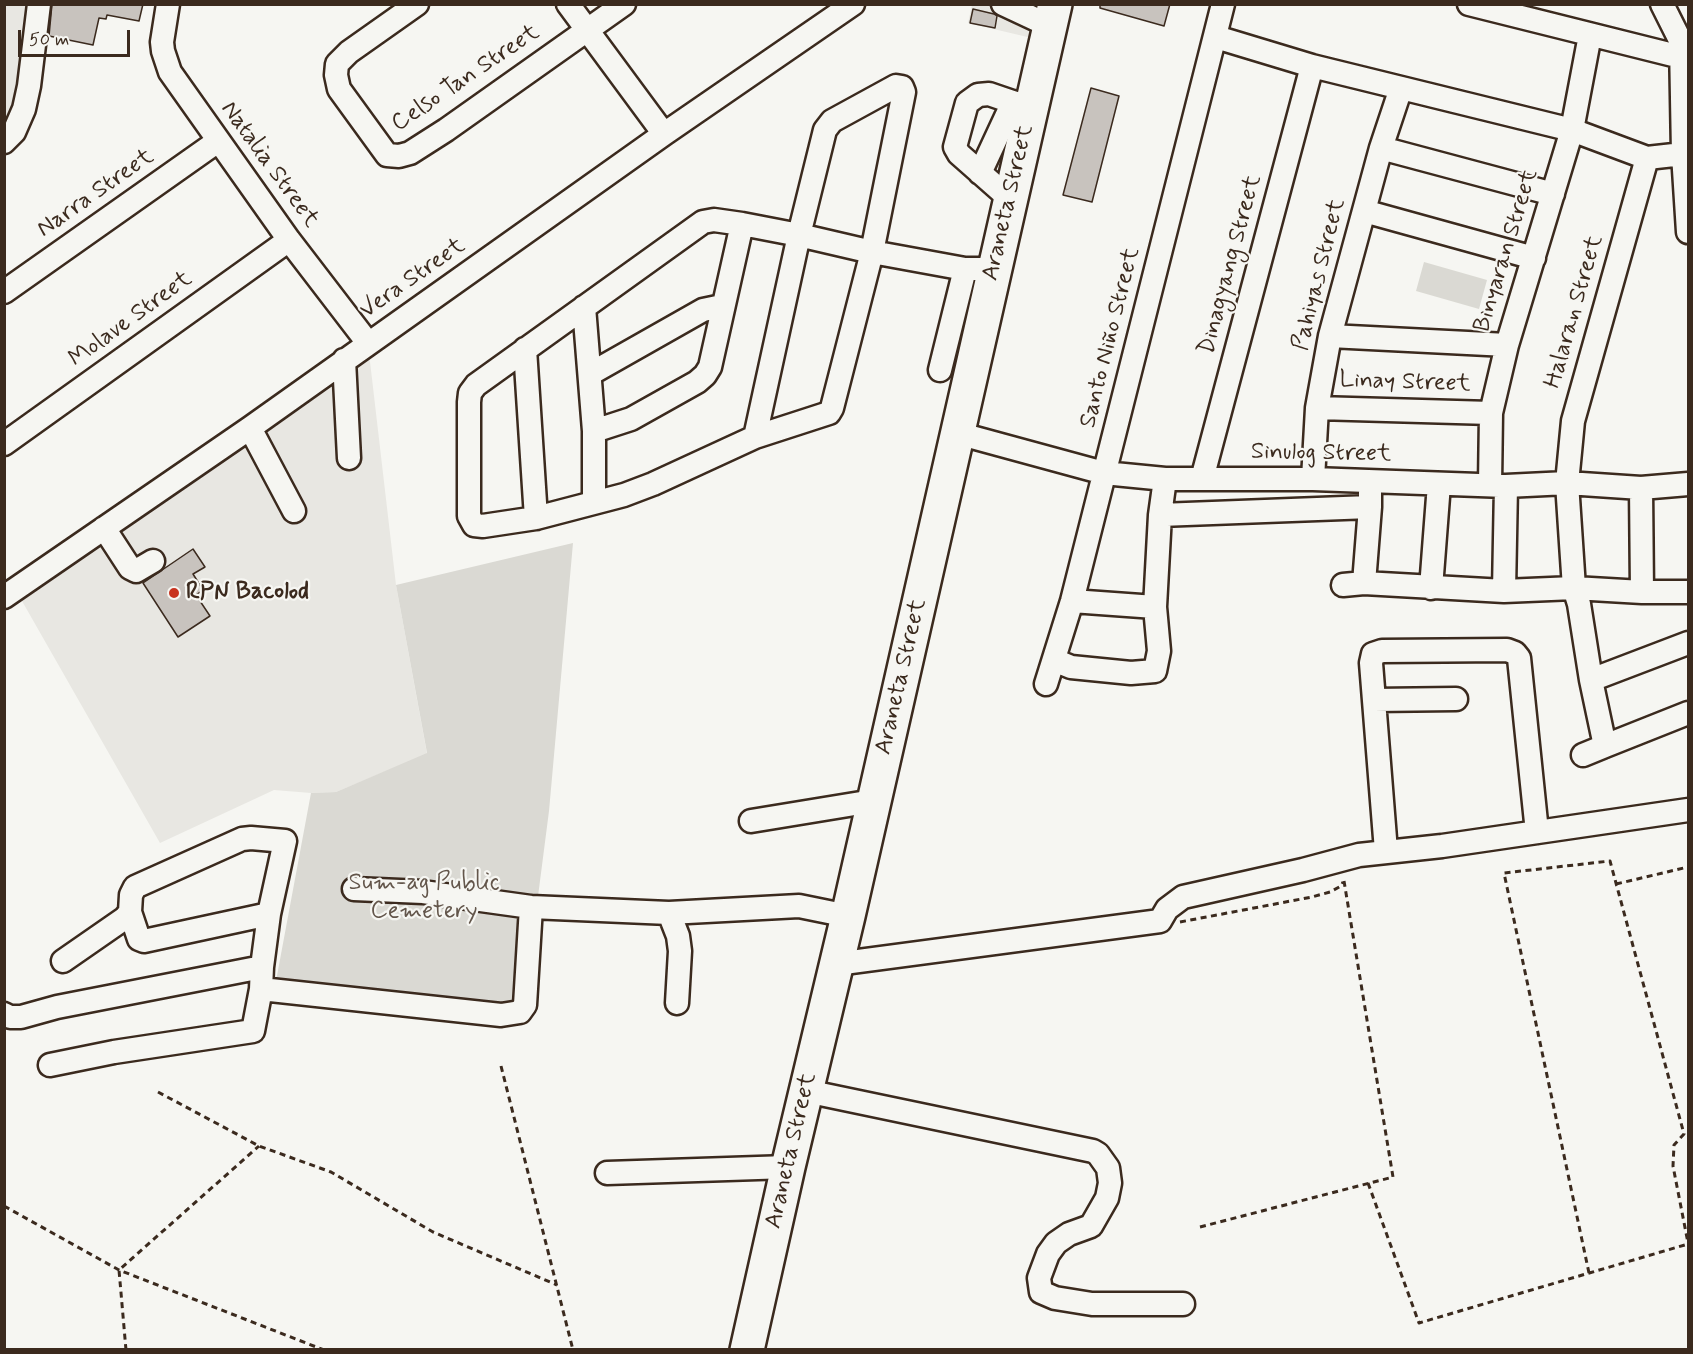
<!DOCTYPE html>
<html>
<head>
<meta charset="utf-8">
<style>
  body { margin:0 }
  #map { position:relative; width:1693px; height:1354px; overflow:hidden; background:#f6f6f2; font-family:Mynerve,sans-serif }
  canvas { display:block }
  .frame { position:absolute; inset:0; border:6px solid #3b2a1e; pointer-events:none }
  .scale { position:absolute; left:18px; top:30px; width:112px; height:27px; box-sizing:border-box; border:3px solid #3b2a1e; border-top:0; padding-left:8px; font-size:18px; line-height:21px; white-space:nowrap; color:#3b2a1e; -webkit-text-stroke:4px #f6f6f2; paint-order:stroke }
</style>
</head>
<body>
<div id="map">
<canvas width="1693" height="1354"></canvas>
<div class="frame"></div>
<div class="scale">50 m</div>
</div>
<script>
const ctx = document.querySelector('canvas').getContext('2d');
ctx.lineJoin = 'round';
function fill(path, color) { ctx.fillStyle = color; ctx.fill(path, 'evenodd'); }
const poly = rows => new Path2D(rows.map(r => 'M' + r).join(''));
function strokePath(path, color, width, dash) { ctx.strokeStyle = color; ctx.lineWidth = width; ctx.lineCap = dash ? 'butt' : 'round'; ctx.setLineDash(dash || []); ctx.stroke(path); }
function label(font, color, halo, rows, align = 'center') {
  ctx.font = font + ' Mynerve,sans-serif'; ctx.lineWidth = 4.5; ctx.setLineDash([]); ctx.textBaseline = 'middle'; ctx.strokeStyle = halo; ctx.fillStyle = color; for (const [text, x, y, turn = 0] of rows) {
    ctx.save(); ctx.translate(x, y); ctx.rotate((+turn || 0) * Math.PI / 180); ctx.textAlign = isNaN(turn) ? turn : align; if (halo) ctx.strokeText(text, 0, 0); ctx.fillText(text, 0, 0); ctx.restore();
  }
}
fill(poly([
  [5,5,28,5,10,125,5,130],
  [972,5,1043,5,1036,39,968,23],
  [369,353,396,585,427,754,336,792,311,793,274,790,160,843,18,594]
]), '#e8e7e2');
fill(poly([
  [1424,262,1487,280,1479,309,1416,291],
  [573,543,549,811,524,1005,276,981,311,793,336,792,427,753,396,585]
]), '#dad9d3');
const building = poly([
  [52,4,143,4,139,21,107,15,106,19,99,18,93,45,49,36,52,4],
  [1100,4,1170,4,1164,26,1100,8,1100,4],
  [973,9,994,14,997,16,995,28,970,23,973,9],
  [1091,88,1119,96,1092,202,1063,195,1091,88],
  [193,549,205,567,193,574,203,590,196,595,210,616,178,637,143,583,193,549]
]);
fill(building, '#c8c3be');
strokePath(building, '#3b2a1e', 1.5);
const minor = poly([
  [168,4,162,42,163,51,170,72,289,240,368,343],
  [417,4,349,52,337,64,336,75,339,89,387,155,399,156,410,153,446,130,624,4],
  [568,4,664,134],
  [1003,4,1050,26],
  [1469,4,1681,57],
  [1662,4,1681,42,1683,154,1688,232],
  [1216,37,1312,66,1572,130,1647,158,1683,154],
  [4,142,14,132,24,109,29,86,39,4],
  [1381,148,1553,194],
  [1647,158,1573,421,1567,483,1574,588,1579,604,1591,680,1605,746,1688,713],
  [980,173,1013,102],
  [1010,199,959,154,955,147,967,103,978,95,989,94,1030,108],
  [1364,211,1534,258],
  [4,292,218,141],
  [584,307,594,431,594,502],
  [1330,336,1507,345],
  [525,349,536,518],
  [344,360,349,458],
  [940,370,965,269],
  [590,374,703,310,722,306],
  [1317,408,1491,413],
  [250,428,294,511],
  [594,431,631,419,697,382,705,375,710,367,742,224],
  [957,433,1104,473,1165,479,1313,479,1506,486,1567,483,1641,488,1688,484],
  [755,437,799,235,825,130,832,121,896,86,902,87,904,92,872,252,832,408,829,413,755,437,653,484,624,495,536,518,483,526,474,525,469,516,469,402,470,393,476,385,703,222,714,220,742,224,799,235,872,252,965,269,994,269],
  [4,444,289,240],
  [1202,479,1312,66],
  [1313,479,1317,408,1330,336,1381,148,1401,88],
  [1490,485,1491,413,1507,345,1572,130,1590,35],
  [1641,488,1642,592],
  [1160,515,1370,507],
  [104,528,130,568,136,571,153,561],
  [1364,583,1370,507,1370,492],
  [1343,585,1364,583,1504,591,1574,588,1642,592,1688,592],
  [1431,588,1439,484],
  [1504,591,1506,486],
  [4,597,250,428,664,134,853,4],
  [1072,601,1155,607],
  [1054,660,1071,667,1131,673,1155,671,1159,651,1155,607,1160,515,1165,479],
  [1591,680,1688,643],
  [1046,684,1072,601,1223,4],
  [1374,700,1456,699],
  [1583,755,1605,746],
  [751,821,873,801],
  [1386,851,1371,663,1373,654,1382,651,1507,650,1515,653,1519,658,1537,832],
  [354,889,423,892,531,907,669,913,799,906,848,916],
  [130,912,139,939,144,941,269,914],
  [669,913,678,936,680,951,677,1003],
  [836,964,1160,921,1167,909,1183,897,1303,870,1359,855,1442,846,1688,810],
  [261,989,501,1015,520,1012,525,1005,531,907],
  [4,1014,10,1017,21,1017,57,1007,262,967],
  [50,1065,114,1052,253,1031,261,989,262,967,269,914,285,841,251,838,242,839,135,887,131,895,130,912,125,918,63,961],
  [806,1091,1093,1151,1098,1154,1108,1168,1110,1183,1107,1198,1091,1226,1069,1234,1056,1243,1048,1254,1039,1278,1041,1292,1055,1298,1092,1304,1183,1304],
  [607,1173,788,1167]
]);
const highway = poly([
  [747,1350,788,1167,848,916,1055,4]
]);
strokePath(minor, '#3b2a1e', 27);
strokePath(highway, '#3b2a1e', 38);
strokePath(poly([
  [1616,884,1688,867],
  [1180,922,1312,897,1330,892,1341,886,1343,882],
  [501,1066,573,1350],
  [158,1092,259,1146,331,1172,433,1232,557,1285],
  [1368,1183,1419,1323,1688,1244],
  [4,1206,119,1270,324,1350],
  [1200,1227,1393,1177,1344,881],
  [1589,1273,1504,873,1610,861,1684,1134,1674,1145,1673,1166,1688,1243],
  [126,1350,119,1270,259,1146]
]), '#3b2a1e', 3, [6, 4.5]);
strokePath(minor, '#f6f6f2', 22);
strokePath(highway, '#f6f6f2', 33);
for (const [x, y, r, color] of [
  [174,593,6,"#c8321e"]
]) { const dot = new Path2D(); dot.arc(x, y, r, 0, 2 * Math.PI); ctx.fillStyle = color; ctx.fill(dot); strokePath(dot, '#f6f6f2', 2); }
label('24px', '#3b2a1e', '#f6f6f2', [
  ["Celso Tan Street",466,79,-34],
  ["Natalia Street",269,165,54],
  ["Narra Street",96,194,-35],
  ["Araneta Street",1009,203,-77],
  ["Binyaran Street",1507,251,-73],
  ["Dinagyang Street",1231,265,-75],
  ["Pahiyas Street",1320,275,-76],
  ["Vera Street",413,279,-35],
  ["Halaran Street",1575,312,-74],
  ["Molave Street",131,320,-36],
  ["Santo Niño Street",1111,338,-76],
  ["Linay Street",1405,383,2],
  ["Sinulog Street",1321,454,1],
  ["Araneta Street",902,677,-77],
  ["Araneta Street",792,1151,-77]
]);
label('bold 24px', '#3b2a1e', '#f6f6f2', [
  ["RPN Bacolod",186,593]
], 'left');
label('24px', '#63564b', '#f6f6f2', [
  ["Sum-ag Public",424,884],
  ["Cemetery",424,912]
]);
</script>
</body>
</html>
